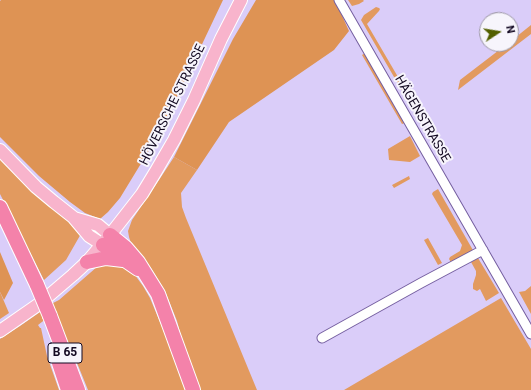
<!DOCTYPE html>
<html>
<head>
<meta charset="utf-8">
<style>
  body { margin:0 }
  #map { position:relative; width:531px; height:390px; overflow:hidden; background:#dacdf9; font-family:Roboto,sans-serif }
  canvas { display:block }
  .north { position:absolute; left:479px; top:12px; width:40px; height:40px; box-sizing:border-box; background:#f7f5fc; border:1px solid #9c97a5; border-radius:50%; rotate:78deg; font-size:11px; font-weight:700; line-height:16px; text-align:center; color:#130922 }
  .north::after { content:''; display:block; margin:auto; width:14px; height:18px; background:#536000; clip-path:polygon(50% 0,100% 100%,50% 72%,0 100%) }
</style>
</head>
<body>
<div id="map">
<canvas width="531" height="390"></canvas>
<div class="north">N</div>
</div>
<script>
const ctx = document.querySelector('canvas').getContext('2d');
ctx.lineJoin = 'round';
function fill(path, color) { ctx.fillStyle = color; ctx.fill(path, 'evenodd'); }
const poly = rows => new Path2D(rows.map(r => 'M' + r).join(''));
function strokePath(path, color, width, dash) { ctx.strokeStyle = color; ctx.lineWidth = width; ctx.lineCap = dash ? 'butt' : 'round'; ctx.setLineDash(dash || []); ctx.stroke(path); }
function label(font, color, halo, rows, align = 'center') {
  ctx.font = font + ' Roboto,sans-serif'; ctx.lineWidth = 4; ctx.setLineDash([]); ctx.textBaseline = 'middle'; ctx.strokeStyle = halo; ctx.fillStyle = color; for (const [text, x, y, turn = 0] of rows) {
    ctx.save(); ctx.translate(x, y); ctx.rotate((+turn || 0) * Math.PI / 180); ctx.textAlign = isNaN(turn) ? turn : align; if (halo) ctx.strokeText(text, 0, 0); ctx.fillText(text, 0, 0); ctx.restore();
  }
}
fill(poly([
  [348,0,363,0,364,1,359,4,352,6],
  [376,7,379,8,380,9,379,11,367,24,398,77,420,106,415,110,413,110,412,108,361,20,364,15],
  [531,25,531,34,458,90,460,80,507,44,511,44,511,41],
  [365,53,405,123,402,124,362,55],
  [410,136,420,156,410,162,389,160,388,149],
  [174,157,197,170,181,193,182,207,186,218,257,390,198,390,183,344,177,321,165,291,151,268,136,249,131,243,129,237,128,231,132,220,159,180],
  [0,159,82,232,66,260,44,280,0,194],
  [409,176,410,179,394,188,392,185],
  [438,189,474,252,452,264,449,259,450,257,460,251,462,245,432,194,433,192],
  [428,238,442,263,438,265,424,240],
  [478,258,499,293,486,301,480,289,477,291,473,289,473,284,476,275,476,271,471,262],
  [113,262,132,271,143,286,150,298,188,390,88,390,73,353,58,321,55,312,38,325,40,328,41,328,47,356,59,390,0,390,0,339,20,326,53,303,59,300,98,266],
  [531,286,531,314,519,292,525,291],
  [0,292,9,313,0,319],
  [501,298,531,349,531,390,344,390]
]), '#e29a5f');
fill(poly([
  [1,0,223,0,177,97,148,152,120,198,108,212,100,219,85,213,70,202,39,176,0,137,0,1],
  [256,0,335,0,349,31,334,50,229,122,197,170,174,157,233,39],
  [0,252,13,283,4,300,0,292]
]), '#de9354');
const minor = poly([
  [339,0,531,334],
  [322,338,421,283,483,250]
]);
const major = poly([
  [0,150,36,187,54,202,73,217,89,236,103,245],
  [74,218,98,225,110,235],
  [0,331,39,304,73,275,87,262,110,235,142,194,156,171,174,140,194,100,221,39,241,0]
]);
const highway = poly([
  [0,207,37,285],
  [110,235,126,248,138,262,158,294,193,390],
  [103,245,138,269],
  [87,262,106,258,123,260],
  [50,316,78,390],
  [59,363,68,390]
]);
strokePath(minor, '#755fa0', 11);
strokePath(major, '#fff', 14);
strokePath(highway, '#fff', 16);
strokePath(minor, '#fff', 9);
strokePath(major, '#f8b4cc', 12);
strokePath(highway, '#f482aa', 14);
const highwayBridge = poly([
  [37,285,50,316]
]);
strokePath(highwayBridge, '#fff', 16, []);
strokePath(highwayBridge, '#f482aa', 14);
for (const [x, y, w] of [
  [65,353,34]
]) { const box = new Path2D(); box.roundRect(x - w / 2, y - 10, w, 20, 3); ctx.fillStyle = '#f7f5fc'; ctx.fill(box); strokePath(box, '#130922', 1); }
label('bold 12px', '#130922', null, [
  ["B 65",65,353]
]);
label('13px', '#130922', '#f7f5fc', [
  ["HÖVERSCHE STRASSE",173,105,-64],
  ["HÄGENSTRASSE",422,119,60]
]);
</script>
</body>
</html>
